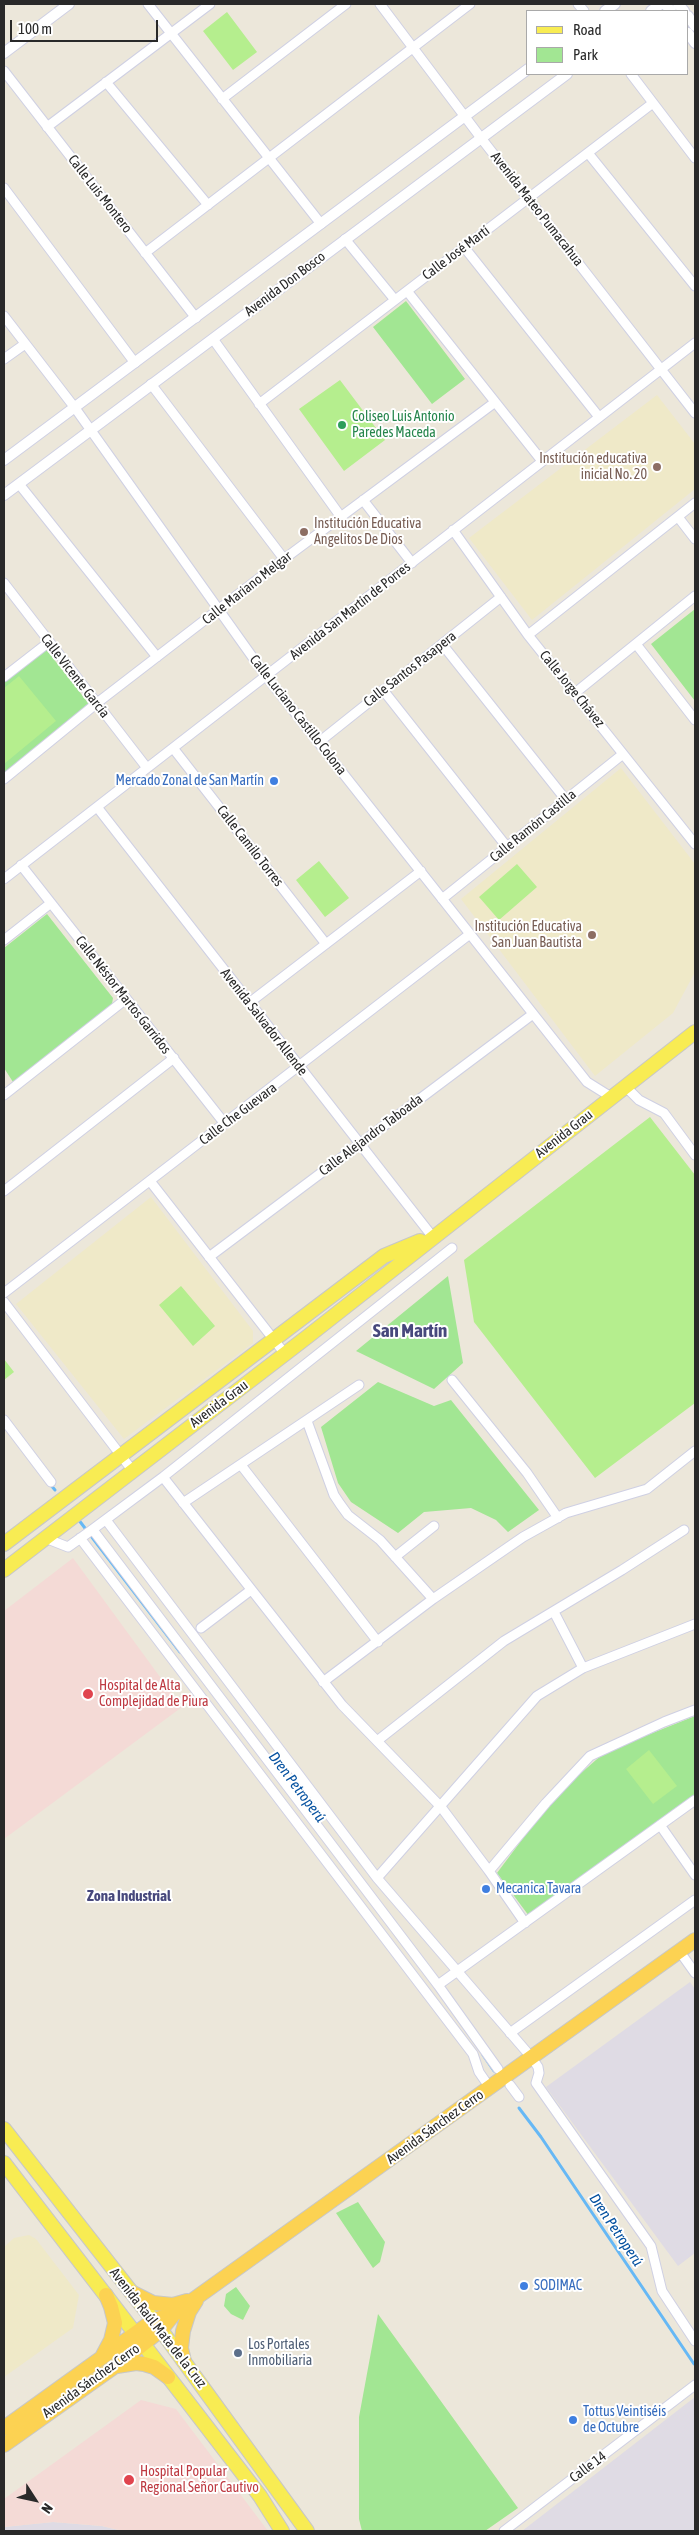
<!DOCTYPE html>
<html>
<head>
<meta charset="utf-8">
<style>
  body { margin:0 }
  #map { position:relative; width:699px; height:2535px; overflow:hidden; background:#ece7da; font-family:"Asap Condensed",sans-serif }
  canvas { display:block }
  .frame { position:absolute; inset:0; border:5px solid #292929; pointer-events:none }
  .legend { position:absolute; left:526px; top:10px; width:162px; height:65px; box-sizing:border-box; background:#fff; border:1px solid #a9a9a9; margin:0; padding:6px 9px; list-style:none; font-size:15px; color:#292929 }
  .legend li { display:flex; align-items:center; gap:10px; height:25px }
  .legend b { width:25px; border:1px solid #a9a9a9 }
  .north { position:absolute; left:10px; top:2475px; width:50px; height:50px; -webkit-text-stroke:4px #fff; paint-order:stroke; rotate:125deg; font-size:14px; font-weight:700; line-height:20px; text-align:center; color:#292929 }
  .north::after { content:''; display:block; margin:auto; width:18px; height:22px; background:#292929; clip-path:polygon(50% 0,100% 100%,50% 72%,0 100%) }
  .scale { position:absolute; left:10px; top:20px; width:148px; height:22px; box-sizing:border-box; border:2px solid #292929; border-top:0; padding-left:6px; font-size:15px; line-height:18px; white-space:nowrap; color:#292929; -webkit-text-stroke:4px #fff; paint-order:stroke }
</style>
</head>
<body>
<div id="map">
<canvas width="699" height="2535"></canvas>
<div class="frame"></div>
<ul class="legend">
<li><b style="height:6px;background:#f8ec53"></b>Road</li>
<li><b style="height:14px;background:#a2e693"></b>Park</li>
</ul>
<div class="north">N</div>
<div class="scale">100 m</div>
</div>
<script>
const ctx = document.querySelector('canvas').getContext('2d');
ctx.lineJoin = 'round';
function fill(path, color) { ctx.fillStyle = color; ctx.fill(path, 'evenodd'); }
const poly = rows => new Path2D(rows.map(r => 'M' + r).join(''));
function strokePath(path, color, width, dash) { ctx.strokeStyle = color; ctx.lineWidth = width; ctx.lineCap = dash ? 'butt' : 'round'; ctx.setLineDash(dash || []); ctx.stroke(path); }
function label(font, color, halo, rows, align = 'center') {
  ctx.font = font + ' "Asap Condensed",sans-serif'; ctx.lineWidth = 4; ctx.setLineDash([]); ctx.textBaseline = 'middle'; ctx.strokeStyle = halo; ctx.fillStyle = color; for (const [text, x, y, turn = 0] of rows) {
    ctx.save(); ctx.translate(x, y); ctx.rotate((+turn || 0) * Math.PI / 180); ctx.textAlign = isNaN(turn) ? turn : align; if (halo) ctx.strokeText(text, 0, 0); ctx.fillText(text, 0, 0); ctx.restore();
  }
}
fill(poly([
  [690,1982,695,1989,695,2253,678,2266,546,2087],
  [695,2397,695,2531,522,2531],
  [53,2522,102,2526,123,2531,4,2531,4,2527]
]), '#dfdbe4');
fill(poly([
  [657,395,695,444,695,489,532,620,469,538],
  [621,768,695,864,695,972,673,1013,595,1076,461,899],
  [151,1197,253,1331,253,1343,124,1439,16,1304],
  [29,2235,36,2239,79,2295,73,2328,4,2377,4,2247,14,2238]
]), '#efe9c8');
fill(poly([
  [73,1558,182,1707,4,1839,4,1611],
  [141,2400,176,2409,268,2531,123,2531,102,2526,53,2522,4,2527,4,2499]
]), '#f4dad6');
fill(poly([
  [406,301,465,379,432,404,373,327],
  [695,609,695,701,651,644],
  [45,648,89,704,4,773,4,681],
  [47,914,113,998,112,1004,13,1082,4,1068,4,948],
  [448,1276,463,1363,434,1389,356,1351],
  [378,1382,434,1406,451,1400,539,1510,508,1532,496,1520,471,1508,424,1512,398,1533,351,1502,338,1483,321,1427],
  [695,1716,695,1794,529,1916,497,1873,554,1797,605,1752],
  [358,2202,385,2242,380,2262,373,2268,336,2213],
  [236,2287,250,2306,243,2320,231,2314,224,2306,226,2294],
  [378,2314,518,2508,485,2531,362,2531,359,2519,359,2417]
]), '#a2e693');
fill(poly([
  [227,12,257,52,233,70,203,31],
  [340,380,385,440,344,471,299,409],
  [19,676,56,721,4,764,4,688],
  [319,861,349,898,325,917,296,880],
  [517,864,537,887,499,920,479,897],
  [650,1117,695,1175,695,1403,595,1478,474,1322,464,1260],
  [181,1286,215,1326,193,1346,159,1305],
  [4,1359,14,1372,4,1380],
  [649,1750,677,1786,653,1804,626,1769]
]), '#b5ee8e');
strokePath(poly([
  [49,1483,55,1490],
  [78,1519,180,1652],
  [483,2055,494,2071],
  [519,2108,541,2137,694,2364]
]), '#66b8f5', 3);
const minor = poly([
  [148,4,321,224],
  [380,4,481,138,695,413],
  [578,4,584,11],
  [4,71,196,318],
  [631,74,695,158],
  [106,82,208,205],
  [222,99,346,4],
  [47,127,210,4],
  [588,153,695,286],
  [4,188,135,363],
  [345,239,395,300],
  [464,247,599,417],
  [145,253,470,4],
  [407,291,542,461],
  [4,316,75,408,266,676,587,1082,611,1097],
  [213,339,341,517],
  [4,359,25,344],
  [151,384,284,559],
  [259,404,653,103],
  [19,484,157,657],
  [363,500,412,563],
  [678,517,695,539],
  [453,530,528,635,695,844],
  [4,583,147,768],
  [528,635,695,503],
  [442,644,566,800],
  [636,644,695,720],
  [4,677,49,642],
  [383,690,507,847],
  [575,693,695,596],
  [319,742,501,597],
  [173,748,326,944],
  [4,779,97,703,284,559,494,403],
  [97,807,432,1236],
  [21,865,225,1124],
  [4,879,695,343],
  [442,899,623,754],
  [4,940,51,903],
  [249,1003,421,871],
  [625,1086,639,1100,664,1113,695,1155],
  [4,1095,126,999],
  [150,1181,285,1354],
  [4,1191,174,1058],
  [209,1257,533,1014],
  [4,1293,470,934],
  [4,1302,132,1470],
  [452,1380,527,1473,558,1518],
  [4,1420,51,1482],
  [307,1421,334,1495,340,1504,348,1515,380,1540,433,1599],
  [241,1465,378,1642],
  [163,1477,342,1705,441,1807,489,1871,525,1923],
  [183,1503,359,1385],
  [106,1520,377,1878,532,2058,538,2067,539,2073,536,2083,651,2246,662,2291,695,2341],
  [93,1530,438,1985,498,2069],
  [45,1538,68,1547,89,1532,163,1477,452,1248],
  [80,1538,473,2054,479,2072,490,2088],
  [395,1557,434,1526],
  [554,1612,583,1668],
  [201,1628,251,1590],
  [323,1682,433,1599,523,1537,566,1513,647,1489,695,1451],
  [377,1741,504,1641,622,1570,684,1530],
  [660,1825,695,1875],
  [489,1871,546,1803,590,1756,664,1722,695,1710],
  [377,1878,537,1696,583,1668,695,1624],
  [680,1952,695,1973],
  [438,1985,695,1800],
  [510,2033,695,1900],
  [510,2085,519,2097],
  [504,2531,695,2385]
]);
const tertiary = poly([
  [665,4,671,11],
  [678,4,684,11],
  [605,11,615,4],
  [651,11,661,4],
  [688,16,695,26],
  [688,33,695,43],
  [4,53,69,4],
  [4,460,528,69],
  [4,495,567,74]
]);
const primary = poly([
  [4,1544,384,1256,420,1241],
  [4,1570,307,1337,695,1032],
  [4,2129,161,2330,307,2531],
  [4,2163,260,2496,282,2531]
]);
const trunk = poly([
  [131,2292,153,2303,173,2305,187,2301],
  [103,2355,111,2340,115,2323,111,2307,106,2295],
  [184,2361,181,2348,183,2331,189,2312,196,2301],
  [117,2366,136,2363,144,2364,154,2367,168,2377],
  [4,2428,154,2320,174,2314],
  [4,2445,114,2367,161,2330,174,2314,193,2300,695,1940]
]);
strokePath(minor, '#cfd0e3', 11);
strokePath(tertiary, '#cfd0e3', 12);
strokePath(primary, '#c7c7c7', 16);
strokePath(trunk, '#c7c7c7', 16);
strokePath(minor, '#fff', 9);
strokePath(tertiary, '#fff', 10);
strokePath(primary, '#f8ec53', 14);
strokePath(trunk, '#fcd252', 14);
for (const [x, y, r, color] of [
  [342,425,5,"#2e9e5b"],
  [657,467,5,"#8d6e63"],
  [304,532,5,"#8d6e63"],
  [274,781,5,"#3f7fe0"],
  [592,935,5,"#8d6e63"],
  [88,1694,6,"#e0444e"],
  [486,1889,5,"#3f7fe0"],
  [524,2286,5,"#3f7fe0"],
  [238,2353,5,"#5c6f8a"],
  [573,2420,5,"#3f7fe0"],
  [129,2480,6,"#e0444e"]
]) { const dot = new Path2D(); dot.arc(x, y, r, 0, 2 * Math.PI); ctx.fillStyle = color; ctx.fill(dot); strokePath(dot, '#fff', 2); }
label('14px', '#292929', '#fff', [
  ["Calle Luis Montero",100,194,52],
  ["Avenida Mateo Pumacahua",537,209,52],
  ["Calle José Martí",456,253,-37],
  ["Avenida Don Bosco",285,284,-37],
  ["Calle Mariano Melgar",247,588,-38],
  ["Avenida San Martín de Porres",350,611,-38],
  ["Calle Santos Pasapera",410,669,-38],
  ["Calle Vicente García",75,676,52],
  ["Calle Jorge Chávez",572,689,51],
  ["Calle Luciano Castillo Colona",298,715,52],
  ["Calle Ramón Castilla",533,826,-39],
  ["Calle Camilo Torres",250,846,52],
  ["Calle Néstor Martos Garridos",123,995,52],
  ["Avenida Salvador Allende",264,1022,52],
  ["Calle Che Guevara",238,1114,-37],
  ["Avenida Grau",564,1134,-38],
  ["Calle Alejandro Taboada",371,1135,-37],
  ["Avenida Grau",219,1404,-37],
  ["Avenida Sánchez Cerro",435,2127,-36],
  ["Avenida Raúl Mata de la Cruz",158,2328,52],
  ["Avenida Sánchez Cerro",91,2381,-36],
  ["Calle 14",588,2467,-37]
]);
label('14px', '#27864d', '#fff', [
  ["Coliseo Luis Antonio",352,417],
  ["Paredes Maceda",352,433]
], 'left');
label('14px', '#785e54', '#fff', [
  ["Institución educativa",647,459],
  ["inicial No. 20",647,475],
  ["Institución Educativa",314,524,"left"],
  ["Angelitos De Dios",314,540,"left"],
  ["Institución Educativa",582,927],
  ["San Juan Bautista",582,943]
], 'right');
label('14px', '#366cbe', '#fff', [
  ["Mercado Zonal de San Martín",264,781,"right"],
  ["Mecanica Tavara",496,1889],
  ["SODIMAC",534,2286],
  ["Tottus Veintiséis",583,2412],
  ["de Octubre",583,2428]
], 'left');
label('14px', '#be3a42', '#fff', [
  ["Hospital de Alta",99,1686],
  ["Complejidad de Piura",99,1702],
  ["Hospital Popular",140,2472],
  ["Regional Señor Cautivo",140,2488]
], 'left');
label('14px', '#4e5e75', '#fff', [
  ["Los Portales",248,2345],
  ["Inmobiliaria",248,2361]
], 'left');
label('italic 15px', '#0652a0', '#fff', [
  ["Dren Petroperú",297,1787,53],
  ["Dren Petroperú",616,2230,56]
]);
label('bold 15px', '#47487c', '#fff', [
  ["Zona Industrial",129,1896]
]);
label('bold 19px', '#47487c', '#fff', [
  ["San Martín",410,1331]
]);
</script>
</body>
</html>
